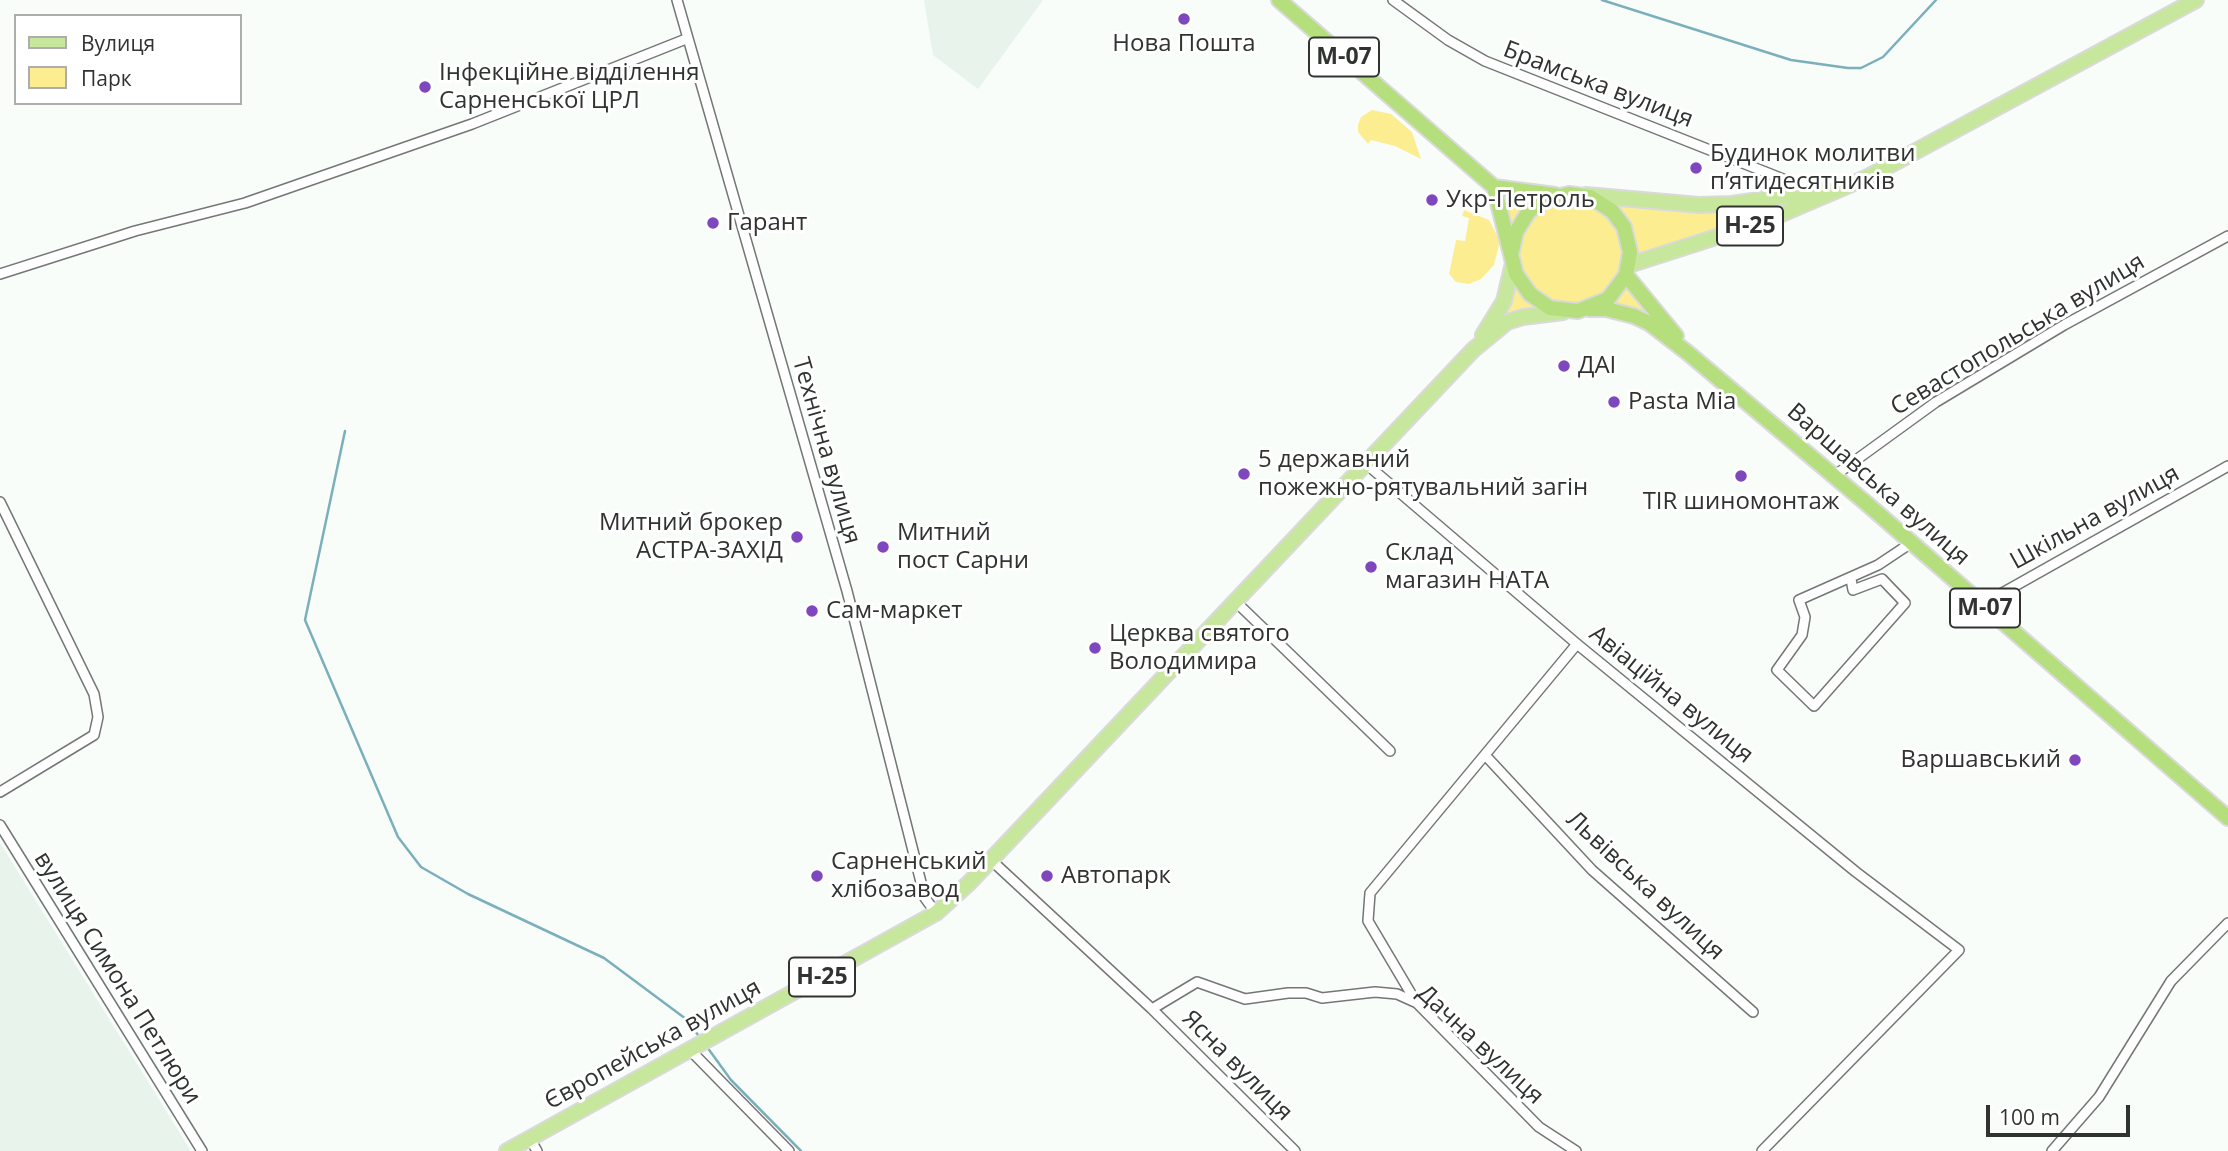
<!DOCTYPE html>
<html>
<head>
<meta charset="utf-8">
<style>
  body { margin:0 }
  #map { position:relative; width:2228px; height:1151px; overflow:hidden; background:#f8fdfa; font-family:"Open Sans",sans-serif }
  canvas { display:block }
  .legend { position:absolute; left:14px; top:14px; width:228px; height:91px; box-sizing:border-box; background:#fff; border:2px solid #adadad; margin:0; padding:9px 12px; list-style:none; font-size:21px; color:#313331 }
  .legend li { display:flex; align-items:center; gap:14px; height:35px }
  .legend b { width:35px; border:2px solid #adadad }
  .scale { position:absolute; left:1986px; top:1105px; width:144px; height:32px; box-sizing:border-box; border:4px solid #313331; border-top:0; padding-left:9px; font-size:21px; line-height:24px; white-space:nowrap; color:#313331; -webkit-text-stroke:5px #fff; paint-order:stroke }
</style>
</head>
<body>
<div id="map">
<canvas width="2228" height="1151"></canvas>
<ul class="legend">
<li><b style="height:9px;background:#c7e79d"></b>Вулиця</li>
<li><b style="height:19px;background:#fded91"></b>Парк</li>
</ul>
<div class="scale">100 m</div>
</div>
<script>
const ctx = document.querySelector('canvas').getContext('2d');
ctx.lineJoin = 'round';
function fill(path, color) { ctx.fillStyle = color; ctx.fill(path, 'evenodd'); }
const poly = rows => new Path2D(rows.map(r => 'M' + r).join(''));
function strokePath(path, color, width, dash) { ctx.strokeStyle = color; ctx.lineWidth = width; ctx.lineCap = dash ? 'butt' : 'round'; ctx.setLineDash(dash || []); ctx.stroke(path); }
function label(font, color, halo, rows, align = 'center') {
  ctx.font = font + ' "Open Sans",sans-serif'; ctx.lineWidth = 6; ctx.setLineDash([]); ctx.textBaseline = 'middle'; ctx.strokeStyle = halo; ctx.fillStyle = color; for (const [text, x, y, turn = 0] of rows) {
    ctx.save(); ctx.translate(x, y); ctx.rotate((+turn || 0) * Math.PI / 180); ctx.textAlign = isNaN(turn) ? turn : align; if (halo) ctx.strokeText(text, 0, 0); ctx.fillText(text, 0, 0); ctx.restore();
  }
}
fill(poly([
  [924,0,1043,0,978,89,933,55],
  [0,843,191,1151,0,1151]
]), '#e7f3eb');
fill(poly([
  [1372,110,1391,114,1412,132,1421,159,1395,146,1371,140,1368,144,1358,132,1358,125,1361,117],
  [1494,187,1668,204,1837,188,1629,265,1626,275,1670,328,1620,311,1507,323,1497,314,1513,263],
  [1464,210,1489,220,1500,241,1494,265,1481,279,1469,284,1456,282,1449,274,1456,240,1465,241,1469,218,1462,216]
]), '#fded91');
strokePath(poly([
  [1602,0,1791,60,1848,68,1861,68,1883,57,1936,0],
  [345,431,305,620,398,837,421,867,468,894,604,958,686,1019,701,1039],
  [707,1047,731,1080,801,1151]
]), '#7aafbb', 2.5);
const minor = poly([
  [677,0,847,591,925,898,936,913],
  [1393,0,1448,40,1485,61,1783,179,1785,197],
  [0,274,135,231,245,203,472,124,686,39],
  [1364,462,1577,644,1856,872,1959,950,1762,1151],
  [1834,476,1936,402,2064,325,2228,236],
  [0,502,94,694,98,717,94,735,0,792],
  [1851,579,1853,590,1882,579,1905,603,1814,706,1777,670,1802,635,1805,617,1799,600,1878,565,1911,543],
  [1234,600,1390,751],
  [1981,605,2228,466],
  [1485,755,1592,870,1753,1012],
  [0,825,202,1151],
  [991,860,1152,1009,1295,1151],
  [1416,1002,1368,921,1370,893,1577,644],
  [1152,1009,1197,982,1245,999,1288,993,1306,993,1322,998,1375,992,1397,994,1417,1003,1539,1127,1576,1151],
  [691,1051,789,1151],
  [530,1139,537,1151],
  [2052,1151,2099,1097,2171,981,2228,923]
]);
const primary = poly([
  [1586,195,1699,205,1732,204,1820,191],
  [1629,265,1763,222,1868,177,2196,0],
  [1483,335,1504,301,1513,263],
  [507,1151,936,913,969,883,1473,350,1507,322,1523,317,1563,312]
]);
const trunk = poly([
  [1279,0,1494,187],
  [1494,187,1516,274,1530,294,1550,308,1578,311,1608,299,1626,275,1630,252,1624,227,1612,211,1590,197,1569,194,1548,199,1529,211,1516,232,1512,251],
  [1494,187,1555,195],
  [1626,275,1676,336],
  [1589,309,1606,309,1634,316,1649,323,1688,353,1866,503,2228,818]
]);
strokePath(minor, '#737775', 12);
strokePath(primary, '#dadada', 18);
strokePath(trunk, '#dadada', 18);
strokePath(minor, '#fff', 9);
strokePath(primary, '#c7e79d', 14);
strokePath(trunk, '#b4df7c', 14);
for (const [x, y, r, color] of [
  [1184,19,7,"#7f47be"],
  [425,87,7,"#7f47be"],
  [1696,168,7,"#7f47be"],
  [1432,200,7,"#7f47be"],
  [713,223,7,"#7f47be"],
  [1564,366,7,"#7f47be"],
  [1614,402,7,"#7f47be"],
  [1244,474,7,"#7f47be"],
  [1741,476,7,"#7f47be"],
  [797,537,7,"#7f47be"],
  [883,547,7,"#7f47be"],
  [1371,567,7,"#7f47be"],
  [812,611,7,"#7f47be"],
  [1095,648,7,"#7f47be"],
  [2075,760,7,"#7f47be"],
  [817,876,7,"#7f47be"],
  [1047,876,7,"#7f47be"]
]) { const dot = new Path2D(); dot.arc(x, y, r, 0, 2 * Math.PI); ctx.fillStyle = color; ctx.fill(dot); strokePath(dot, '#fff', 2.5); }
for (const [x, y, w] of [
  [1344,57,70],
  [1750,226,66],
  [1985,608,70],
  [822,977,66]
]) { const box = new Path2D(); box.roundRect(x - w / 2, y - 19.5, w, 39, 5); ctx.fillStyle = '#fff'; ctx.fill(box); strokePath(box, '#313331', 2); }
label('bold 23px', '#313331', null, [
  ["М-07",1344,57],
  ["Н-25",1750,226],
  ["М-07",1985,608],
  ["Н-25",822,977]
]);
label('24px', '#313331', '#fff', [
  ["Нова Пошта",1184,44,"center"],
  ["Інфекційне відділення",439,73],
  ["Сарненської ЦРЛ",439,101],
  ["Будинок молитви",1710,154],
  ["п’ятидесятників",1710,182],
  ["Укр-Петроль",1446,200],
  ["Гарант",727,223],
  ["ДАІ",1578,366],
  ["Pasta Mia",1628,402],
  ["5 державний",1258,460],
  ["пожежно-рятувальний загін",1258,488],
  ["TIR шиномонтаж",1741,502,"center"],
  ["Митний брокер",783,523,"right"],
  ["АСТРА-ЗАХІД",783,551,"right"],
  ["Митний",897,533],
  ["пост Сарни",897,561],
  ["Склад",1385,553],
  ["магазин НАТА",1385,581],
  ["Сам-маркет",826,611],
  ["Церква святого",1109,634],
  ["Володимира",1109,662],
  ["Варшавський",2061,760,"right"],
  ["Сарненський",831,862],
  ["хлібозавод",831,890],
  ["Автопарк",1061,876]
], 'left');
label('24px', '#313331', '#fff', [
  ["Брамська вулиця",1598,85,21],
  ["Севастопольська вулиця",2018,335,-31],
  ["Технічна вулиця",826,451,74],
  ["Варшавська вулиця",1878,485,41],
  ["Шкільна вулиця",2095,518,-29],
  ["Авіаційна вулиця",1671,695,39],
  ["Львівська вулиця",1645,886,43],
  ["вулиця Симона Петлюри",117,978,58],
  ["Європейська вулиця",653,1045,-29],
  ["Дачна вулиця",1480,1045,43],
  ["Ясна вулиця",1237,1066,45]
]);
</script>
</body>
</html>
